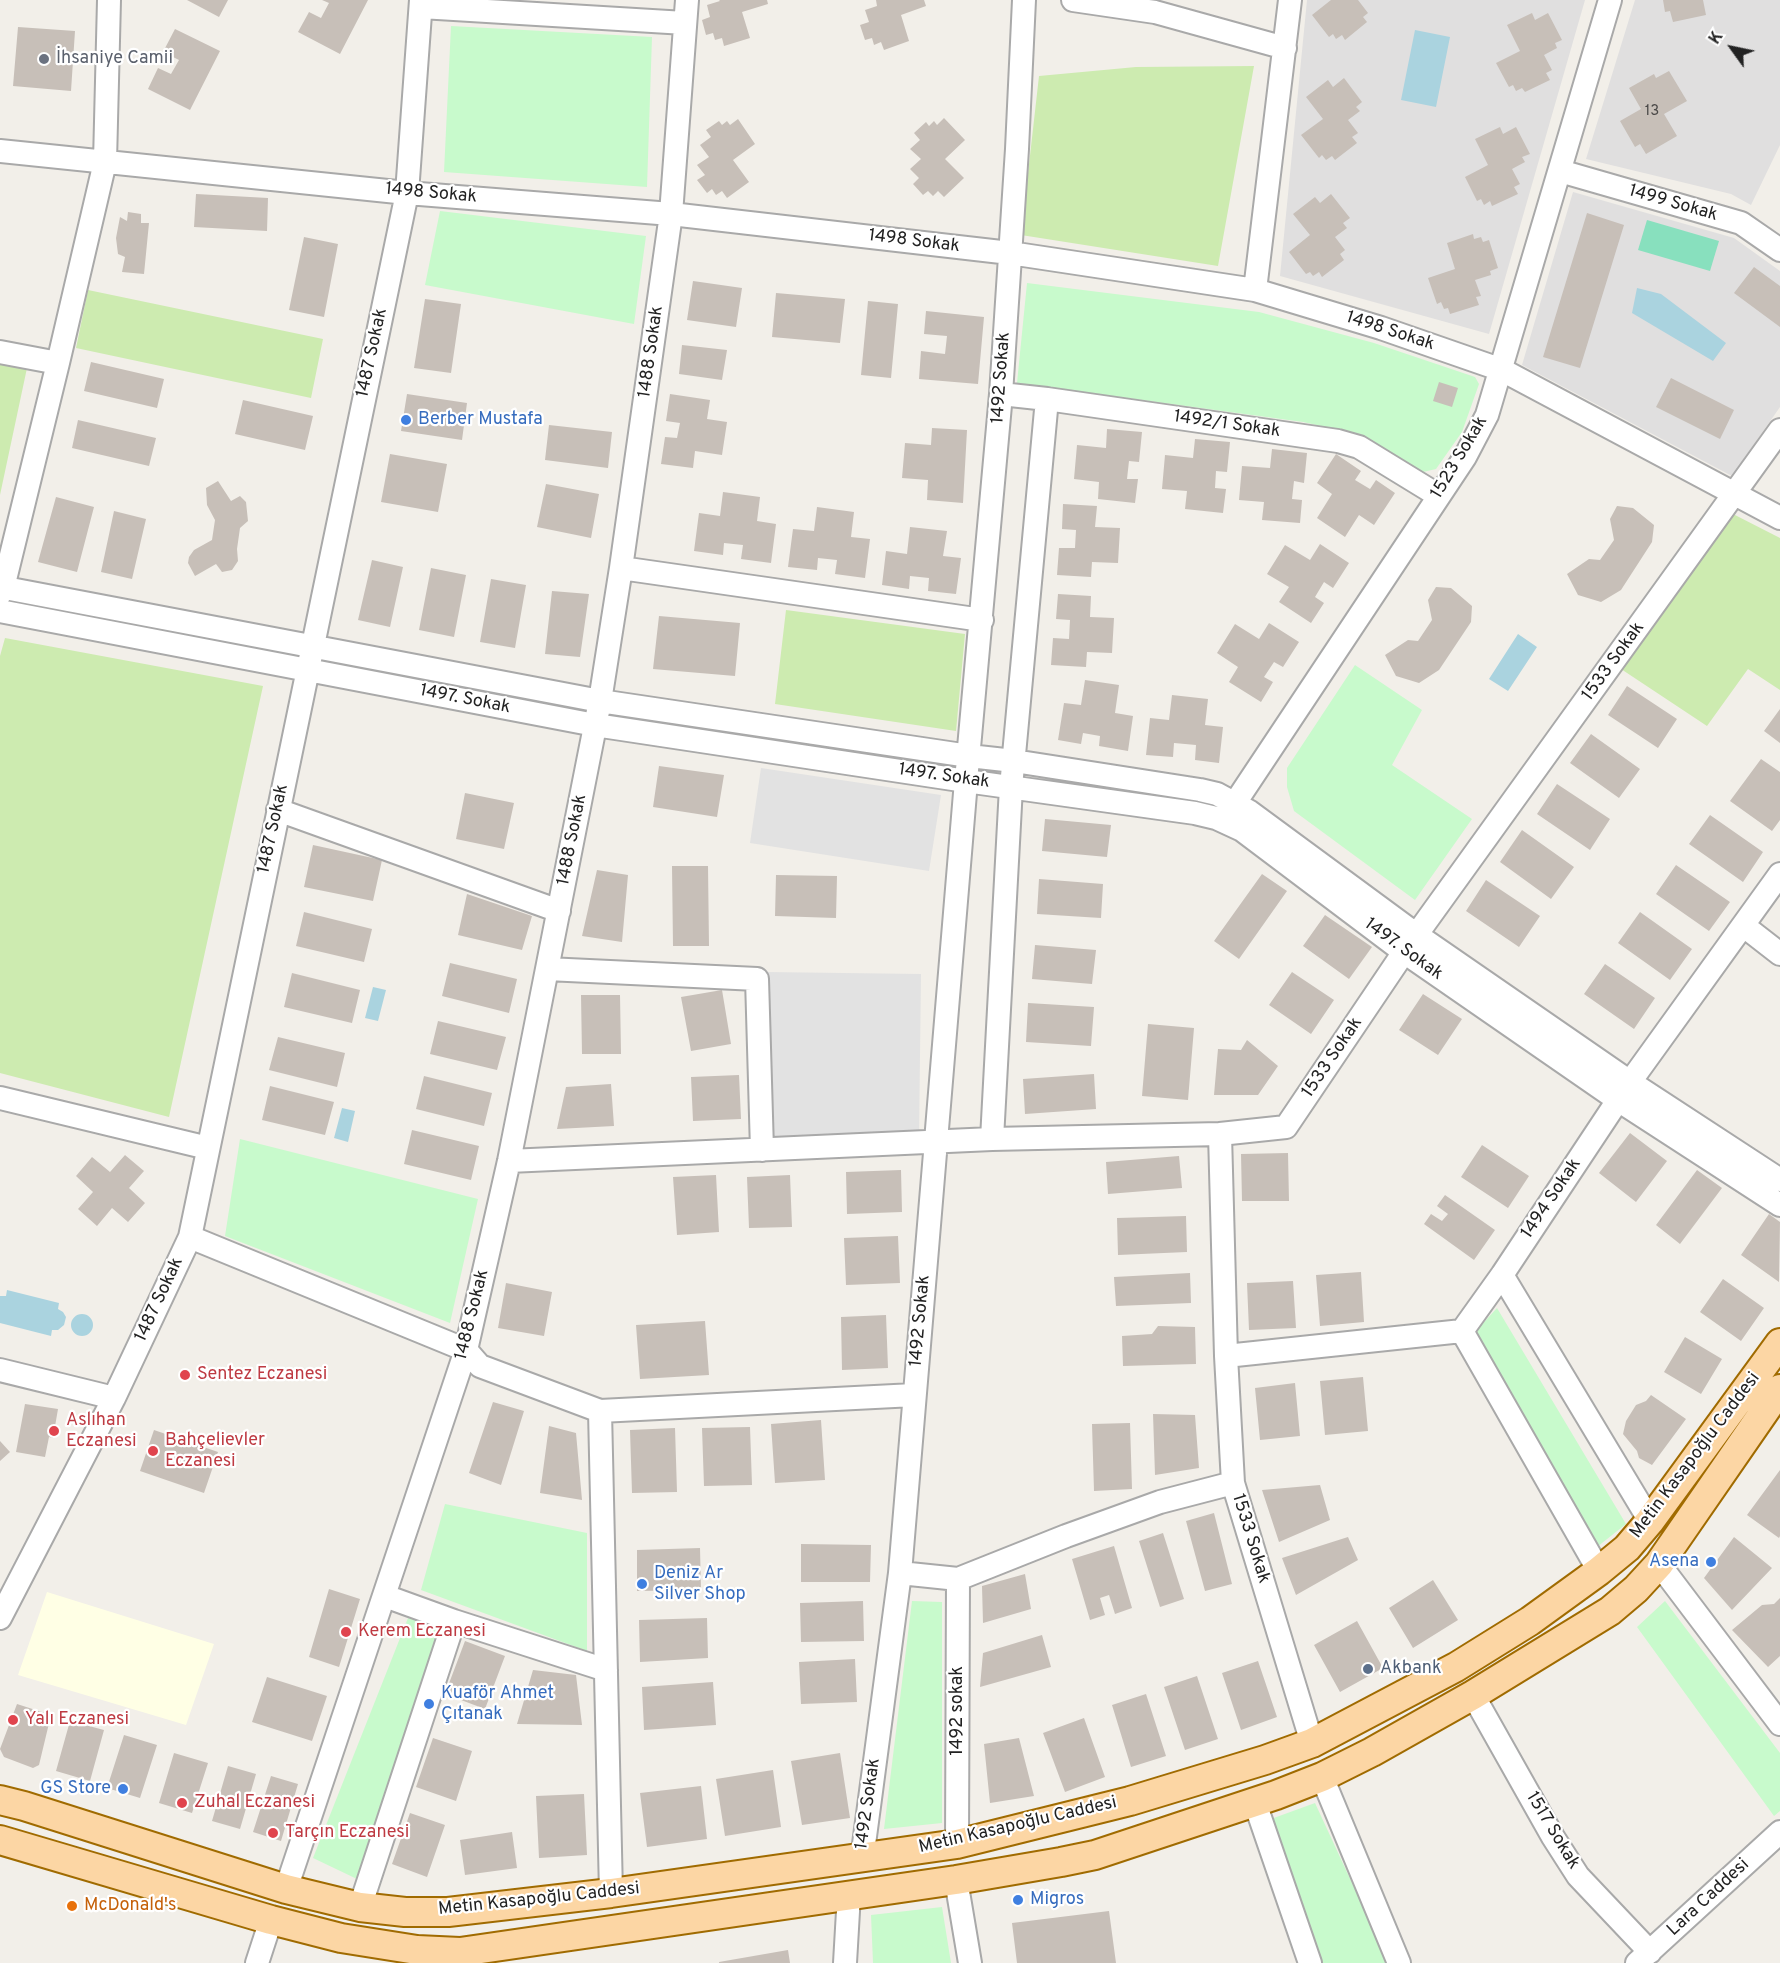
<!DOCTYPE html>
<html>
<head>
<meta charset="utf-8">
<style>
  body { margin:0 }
  #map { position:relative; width:1780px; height:1963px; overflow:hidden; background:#f2efe9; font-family:Overpass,sans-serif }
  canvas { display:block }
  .north { position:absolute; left:1702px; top:18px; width:60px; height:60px; -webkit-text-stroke:4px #fff; paint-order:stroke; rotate:303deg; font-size:16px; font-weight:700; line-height:24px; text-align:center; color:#222 }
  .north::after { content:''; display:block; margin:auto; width:21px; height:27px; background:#222; clip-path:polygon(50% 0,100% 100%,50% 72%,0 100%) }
</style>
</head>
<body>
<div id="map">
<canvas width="1780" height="1963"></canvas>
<div class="north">K</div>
</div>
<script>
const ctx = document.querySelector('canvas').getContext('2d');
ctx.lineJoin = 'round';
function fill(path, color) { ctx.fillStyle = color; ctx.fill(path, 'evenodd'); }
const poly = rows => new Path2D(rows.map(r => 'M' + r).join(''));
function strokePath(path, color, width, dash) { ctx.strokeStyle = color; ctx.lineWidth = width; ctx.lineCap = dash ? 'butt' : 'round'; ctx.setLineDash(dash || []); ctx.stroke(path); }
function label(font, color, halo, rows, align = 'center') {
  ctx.font = font + ' Overpass,sans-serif'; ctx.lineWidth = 4.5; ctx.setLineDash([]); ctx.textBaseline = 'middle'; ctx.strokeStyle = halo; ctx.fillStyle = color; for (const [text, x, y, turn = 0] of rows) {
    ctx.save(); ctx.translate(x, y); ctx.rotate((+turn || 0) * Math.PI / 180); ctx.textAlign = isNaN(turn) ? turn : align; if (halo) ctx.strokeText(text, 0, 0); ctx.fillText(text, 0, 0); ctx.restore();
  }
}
fill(poly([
  [1307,0,1585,0,1489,334,1280,276],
  [1635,0,1780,0,1780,145,1751,205,1731,194,1586,159],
  [1573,192,1734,238,1780,271,1780,407,1732,476,1522,365]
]), '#e0dfdf');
fill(poly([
  [47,1592,214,1644,186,1725,18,1675]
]), '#ffffe5');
fill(poly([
  [1254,66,1218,266,1021,235,1039,76,1136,67],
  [88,290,323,339,311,398,76,348],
  [0,363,27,368,0,495],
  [1733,514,1780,538,1780,690,1748,669,1707,726,1621,669],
  [786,610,965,634,956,731,775,704],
  [5,638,263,686,169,1117,0,1073,0,656]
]), '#cdebb0');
fill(poly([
  [451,26,652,37,647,187,444,172],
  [440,211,646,236,634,324,425,285],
  [1027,283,1259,312,1374,343,1475,377,1479,384,1462,432,1436,469,1423,472,1361,435,1303,422,1017,383],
  [1355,665,1422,710,1392,765,1472,819,1415,900,1294,811,1287,787,1287,768],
  [240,1139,478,1199,450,1323,225,1236],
  [1497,1308,1626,1524,1597,1547,1474,1333],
  [445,1504,587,1533,587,1651,421,1590],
  [912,1601,942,1602,942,1823,884,1829],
  [1665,1601,1780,1753,1780,1811,1774,1816,1637,1627],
  [408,1618,440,1629,357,1879,313,1858],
  [1315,1803,1389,1963,1317,1963,1271,1819],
  [942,1907,951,1963,873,1963,871,1915]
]), '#c8facc');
fill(poly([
  [1647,220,1719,241,1710,271,1638,250]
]), '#88e0be');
fill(poly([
  [761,768,941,795,929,871,750,843],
  [766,972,921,974,919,1137,764,1136]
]), '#e2e2e2');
fill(poly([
  [1415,30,1450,37,1436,107,1401,100],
  [1637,288,1661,294,1726,343,1713,361,1632,313],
  [1518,634,1537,647,1508,691,1489,679],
  [373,987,386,990,378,1021,365,1018],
  [342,1108,355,1111,348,1142,334,1138],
  [7,1290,59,1303,58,1309,63,1312,66,1317,64,1325,58,1330,52,1330,51,1336,0,1323,0,1296,6,1296],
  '71 1325a11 11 0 1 1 22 0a11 11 0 1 1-22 0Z'
]), '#aad3df');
fill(poly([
  [187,0,228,0,219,17],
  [322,0,368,0,340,54,298,32,309,12,321,18,329,3],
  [719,0,767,0,768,4,742,12,750,38,724,46,722,38,715,40,713,33,706,35,702,20,710,17,707,5,720,1],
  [876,0,924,0,926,6,901,15,909,41,884,50,881,42,874,45,872,38,865,40,860,25,869,22,865,10,877,6],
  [1331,0,1358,0,1368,13,1363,17,1367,22,1345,40,1342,35,1336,39,1333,34,1329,37,1312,15],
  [1663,0,1703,0,1706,15,1673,22,1670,11,1665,12],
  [1532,13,1535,20,1548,13,1562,40,1555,43,1557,48,1544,55,1552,70,1546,73,1550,80,1525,92,1522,88,1516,91,1513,85,1509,87,1496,63,1520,51,1507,25],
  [18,27,75,31,71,91,13,86],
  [175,29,220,51,190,110,148,89,158,68,171,74,179,60,163,52],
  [1669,71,1687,101,1664,114,1677,136,1646,154,1640,144,1635,147,1620,121,1641,109,1629,88,1654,74,1656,78],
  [1344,78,1362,102,1356,107,1360,111,1348,120,1358,133,1352,137,1357,143,1335,160,1332,156,1326,160,1322,155,1319,158,1301,135,1323,119,1306,97,1328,80,1333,87],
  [944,118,965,140,945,159,964,178,944,197,938,191,933,196,928,191,923,195,913,184,919,178,910,169,921,159,910,149,920,140,914,133,926,122,929,126,934,121,937,125],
  [738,119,755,144,733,160,749,182,727,198,722,191,716,195,712,189,707,193,697,180,705,175,697,165,709,157,700,145,711,137,706,130,719,121,722,125,727,121,730,125],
  [1500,127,1503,134,1516,127,1530,154,1522,157,1525,162,1512,169,1520,184,1514,187,1518,194,1492,206,1490,201,1484,205,1481,199,1477,201,1465,177,1488,165,1475,139],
  [196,194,268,198,267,231,194,227],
  [1331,194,1350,218,1343,223,1347,228,1335,237,1345,250,1340,254,1344,260,1322,277,1319,272,1313,276,1310,272,1306,274,1289,252,1310,235,1293,214,1315,197,1320,203],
  [128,212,141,214,141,223,149,223,144,274,122,272,125,257,118,254,116,238,120,217,127,221],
  [1587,213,1624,225,1580,368,1543,357],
  [1473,234,1474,239,1481,237,1483,242,1489,240,1498,268,1490,271,1491,275,1475,280,1481,296,1476,297,1479,305,1450,314,1448,308,1444,309,1441,302,1437,304,1428,278,1455,269,1447,243],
  [304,237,338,244,324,317,289,310],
  [1754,267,1780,286,1780,327,1734,293],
  [693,281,742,288,736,327,687,320],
  [776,293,845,299,840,343,772,337],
  [425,299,461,304,451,373,414,368],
  [868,301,898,304,891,378,861,375],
  [926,311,984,317,978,384,919,379,921,351,945,354,947,336,924,334],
  [682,345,727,350,722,380,679,374],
  [91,362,164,379,157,408,84,391],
  [1671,378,1734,410,1720,439,1656,407],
  [1439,382,1458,388,1452,407,1433,401],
  [407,394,467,403,462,440,401,431],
  [670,394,710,400,707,419,727,422,722,455,695,451,693,468,661,464,665,437,677,438,680,423,666,421],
  [243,400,313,416,305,450,235,434],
  [78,420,156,438,149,466,72,448],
  [549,425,612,432,608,468,545,460],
  [932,428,967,430,963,503,927,500,928,480,902,478,905,443,931,445],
  [1107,429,1142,432,1139,462,1129,461,1127,479,1138,479,1135,503,1098,499,1099,482,1074,479,1077,445,1106,448],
  [1195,439,1230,442,1227,472,1216,471,1215,488,1226,489,1223,513,1185,509,1187,491,1162,489,1165,455,1193,458],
  [1272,449,1307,453,1304,483,1294,481,1292,499,1302,500,1300,523,1262,520,1264,502,1239,500,1242,466,1270,468],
  [390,454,447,464,438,512,381,502],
  [1336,454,1361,471,1355,480,1370,489,1376,480,1395,493,1374,525,1359,515,1345,537,1317,518,1332,494,1317,483],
  [218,481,231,501,240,496,246,502,248,521,240,528,237,549,238,561,232,570,222,572,216,564,195,576,188,563,189,557,194,550,212,540,215,520,207,505,206,488],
  [546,484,599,494,591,538,537,527],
  [723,492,760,497,757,521,776,524,771,563,741,559,743,545,724,543,723,555,694,551,699,513,720,516],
  [56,497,94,507,77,572,38,562],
  [1063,504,1097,506,1095,527,1120,528,1118,563,1092,562,1091,577,1057,575,1059,548,1075,548,1076,530,1062,529],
  [1617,506,1633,508,1654,525,1652,542,1621,590,1601,602,1578,595,1567,574,1589,559,1600,560,1614,540,1610,519],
  [817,507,854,512,851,537,870,539,865,578,835,574,837,560,818,558,817,570,788,567,793,529,814,531],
  [114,511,146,519,132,579,101,572],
  [910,527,947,531,943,556,961,558,956,594,928,591,929,578,910,576,909,589,882,585,886,551,907,554],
  [1320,544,1349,563,1333,588,1324,582,1315,597,1324,603,1311,623,1279,602,1289,587,1267,574,1285,545,1310,560],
  [372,560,403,567,390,627,358,620],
  [431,568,466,575,454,637,419,630],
  [491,579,526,585,515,648,480,642],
  [1436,587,1451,588,1472,606,1471,622,1439,670,1419,683,1396,676,1385,655,1408,640,1418,641,1432,620,1428,600],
  [552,591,589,594,580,657,545,654],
  [1058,594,1091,596,1090,617,1114,618,1112,653,1087,652,1086,667,1051,665,1053,638,1069,639,1070,620,1056,619],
  [659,616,740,623,735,676,653,669],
  [1269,623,1299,642,1283,667,1274,662,1264,677,1273,682,1261,702,1229,682,1238,667,1217,653,1235,624,1259,639],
  [1085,680,1119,685,1115,713,1133,716,1128,751,1099,746,1100,736,1083,733,1081,744,1058,740,1064,703,1081,705],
  [1627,686,1677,719,1658,748,1608,715],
  [1172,695,1208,699,1205,725,1223,727,1219,763,1195,760,1196,745,1174,743,1173,757,1146,755,1150,718,1169,720],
  [1780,709,1780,743,1764,731],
  [1591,734,1640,769,1619,798,1570,763],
  [1761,759,1780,772,1780,820,1772,831,1730,801],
  [659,766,724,775,717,817,653,807],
  [1557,784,1610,819,1590,850,1537,814],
  [465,793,514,803,504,849,456,839],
  [1710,815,1763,852,1743,882,1689,844],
  [1045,819,1111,825,1107,857,1042,851],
  [1522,830,1574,867,1551,899,1500,862],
  [313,845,382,860,373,901,304,887],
  [1676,865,1730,902,1709,931,1656,894],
  [672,866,708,866,709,946,673,946],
  [597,870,628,875,622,942,582,936],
  [1262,874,1287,891,1239,959,1214,941],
  [776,875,837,876,836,918,775,916],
  [1039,879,1103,884,1101,918,1037,914],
  [1486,880,1540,916,1519,947,1466,911],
  [467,894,532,916,522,950,458,935],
  [304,912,372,929,364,962,296,946],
  [1640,912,1692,949,1670,980,1618,943],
  [1325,915,1372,947,1349,979,1303,946],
  [1035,945,1096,950,1092,984,1032,979],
  [450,963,517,979,509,1013,442,996],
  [1605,964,1655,998,1634,1029,1584,994],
  [1292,972,1334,1000,1311,1034,1269,1005],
  [292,973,360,990,352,1023,284,1007],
  [722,990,731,1044,691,1051,681,997],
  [1423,994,1462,1019,1438,1055,1399,1030],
  [581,995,620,995,621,1054,582,1054],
  [1028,1003,1094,1007,1091,1046,1026,1042],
  [438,1021,506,1037,497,1070,430,1054],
  [1148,1024,1194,1028,1188,1100,1142,1096],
  [278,1037,345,1053,337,1087,269,1070],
  [1247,1040,1278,1066,1258,1095,1214,1095,1218,1049,1241,1050],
  [1094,1074,1096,1109,1025,1114,1023,1079],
  [739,1075,741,1119,693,1121,691,1077],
  [424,1076,492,1093,484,1126,416,1109],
  [611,1084,614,1126,557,1129,566,1087],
  [270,1086,334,1102,325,1135,262,1120],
  [412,1130,479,1146,471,1180,404,1164],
  [1630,1133,1667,1161,1636,1202,1599,1173],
  [1482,1145,1529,1176,1508,1208,1461,1177],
  [1288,1153,1289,1201,1242,1201,1241,1154],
  [125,1155,144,1171,129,1188,145,1203,128,1222,112,1208,97,1226,78,1209,93,1192,76,1176,92,1157,110,1172],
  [1179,1156,1182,1188,1108,1194,1106,1162],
  [901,1170,902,1212,847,1214,846,1172],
  [1697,1170,1722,1188,1680,1244,1656,1225],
  [716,1175,719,1232,677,1235,673,1177],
  [790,1175,792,1227,749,1228,747,1177],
  [1445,1195,1495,1230,1474,1260,1424,1224,1431,1214,1442,1221,1448,1214,1437,1206],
  [1769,1214,1780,1222,1779,1282,1741,1255],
  [1186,1216,1187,1252,1118,1255,1117,1218],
  [898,1236,900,1283,846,1285,844,1238],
  [1361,1272,1364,1322,1320,1326,1316,1275],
  [1190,1273,1191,1303,1116,1306,1114,1277],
  [1723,1279,1764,1308,1741,1341,1700,1312],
  [1293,1281,1296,1328,1249,1330,1247,1283],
  [506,1283,552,1292,544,1336,498,1328],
  [886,1315,888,1368,842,1370,841,1317],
  [705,1321,709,1375,640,1379,636,1325],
  [1158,1326,1195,1327,1196,1364,1123,1366,1122,1336,1152,1334],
  [1685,1337,1722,1359,1701,1394,1664,1372],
  [1363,1377,1368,1431,1325,1435,1320,1381],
  [1295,1383,1300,1436,1260,1440,1255,1388],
  [1651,1395,1686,1419,1652,1465,1639,1458,1637,1451,1623,1434,1626,1421,1636,1405,1646,1401],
  [493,1402,524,1411,501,1485,469,1473],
  [25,1404,58,1409,53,1438,49,1437,45,1457,16,1452],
  [1153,1414,1195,1415,1199,1468,1155,1475],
  [821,1420,825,1480,775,1483,771,1424],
  [1130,1423,1132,1489,1094,1491,1092,1424],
  [549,1426,576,1433,582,1500,540,1493],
  [750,1427,752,1485,704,1486,702,1428],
  [675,1428,677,1492,632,1493,630,1430],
  [154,1430,218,1452,204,1493,140,1471],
  [0,1441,10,1452,0,1461],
  [1780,1470,1780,1536,1779,1538,1747,1515],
  [1320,1485,1330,1520,1279,1542,1262,1490],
  [1214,1513,1232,1584,1205,1591,1186,1521],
  [1163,1533,1184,1599,1160,1607,1139,1541],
  [1348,1537,1358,1560,1296,1595,1282,1558],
  [1734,1537,1772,1568,1732,1610,1704,1578],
  [801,1544,871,1545,870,1582,801,1582],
  [1114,1546,1132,1608,1115,1614,1109,1595,1100,1598,1105,1615,1090,1620,1072,1559],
  [700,1548,701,1590,637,1591,637,1550],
  [1025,1574,1031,1609,983,1623,982,1586],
  [1433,1580,1458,1620,1413,1648,1389,1608],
  [329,1589,360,1599,339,1667,309,1657],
  [1780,1598,1780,1656,1768,1667,1732,1630,1762,1605,1774,1604],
  [863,1601,864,1641,801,1642,800,1603],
  [707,1618,708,1658,640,1662,639,1620],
  [1357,1621,1383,1668,1340,1692,1314,1645],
  [1042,1635,1051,1667,980,1687,983,1653],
  [465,1641,505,1656,485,1709,445,1694],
  [855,1659,857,1702,801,1704,799,1662],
  [1258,1661,1277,1717,1241,1730,1222,1673],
  [533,1670,576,1675,582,1725,517,1724],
  [1197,1676,1218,1739,1185,1750,1164,1687],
  [267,1677,327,1696,312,1741,252,1722],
  [713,1682,716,1725,644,1730,642,1687],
  [1146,1694,1166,1756,1131,1767,1112,1705],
  [17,1704,51,1715,39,1765,33,1768,4,1757,0,1749],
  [1084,1718,1105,1777,1065,1792,1043,1733],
  [70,1721,104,1730,90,1781,56,1771],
  [124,1735,157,1745,140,1798,107,1788],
  [433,1738,472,1751,456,1801,416,1787],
  [1019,1738,1034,1796,990,1803,984,1744],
  [174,1753,208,1763,192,1813,159,1803],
  [840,1753,850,1818,802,1825,791,1761],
  [228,1766,256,1774,240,1829,212,1821],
  [773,1770,781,1827,725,1836,716,1779],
  [271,1776,298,1784,281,1841,253,1832],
  [701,1786,707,1839,647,1847,640,1793],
  [584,1794,587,1855,539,1858,536,1796],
  [410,1813,445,1825,427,1877,392,1864],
  [512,1832,517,1868,465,1875,460,1840],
  [1109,1911,1116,1963,1017,1963,1012,1923],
  [788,1950,790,1963,719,1963,719,1962]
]), '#c7bfb8');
const minor = poly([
  [1073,0,1155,12,1285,48],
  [421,7,685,23],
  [0,151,407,193,671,214,1010,253,1255,290,1381,328,1502,370,1780,518],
  [1560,171,1741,223,1780,250],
  [1255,290,1290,0],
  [0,352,58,363],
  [1001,394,1047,399,1338,441,1359,447,1439,496],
  [621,568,982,620],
  [0,587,600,701,969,756,1014,761,1200,790,1217,794,1250,812,1417,935,1630,1082,1780,1180],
  [0,594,3,588,58,363,105,162,109,0],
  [0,611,595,725,966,781,1195,813,1216,818,1242,830,1404,952,1618,1100,1780,1205],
  [1235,803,1465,457,1487,415,1610,0],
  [278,810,559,911],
  [1744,926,1780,954],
  [547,969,757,979,762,1150],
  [0,1098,208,1148],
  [992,1139,1011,787,1047,399],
  [509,1161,992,1139,1220,1134],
  [190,1237,466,1350,480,1366,600,1411,914,1395],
  [1502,1275,1650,1521],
  [1462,1331,1599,1571],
  [1226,1356,1462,1331,1502,1275,1630,1082,1780,874],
  [0,1370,114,1398],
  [600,1411,611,1893],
  [1659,1564,1780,1724],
  [900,1573,958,1579,1066,1536,1160,1502,1233,1483],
  [385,1596,454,1621,606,1670],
  [0,1618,114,1398,190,1237,407,193,421,0],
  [1473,1695,1553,1837,1578,1876,1650,1952],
  [1312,1743,1233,1483,1226,1356,1220,1134,1286,1127,1404,952,1780,430],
  [1322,1777,1399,1963],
  [1255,1803,1310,1963],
  [957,1844,958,1579],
  [862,1859,900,1573,966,781,1001,394,1017,149,1024,0],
  [956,1880,970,1963],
  [286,1889,466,1350,509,1161,600,701,621,568,671,214,687,0],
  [360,1907,454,1621],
  [257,1963,271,1920],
  [845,1963,849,1894],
  [1637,1963,1780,1832]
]);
const major = poly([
  [0,1800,24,1806,286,1889,360,1907,405,1912,448,1912,611,1893,957,1844,1130,1801,1265,1760,1312,1743,1456,1667,1530,1621,1599,1571,1627,1548,1650,1521,1780,1343],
  [0,1840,271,1920,341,1938,417,1950,460,1952,956,1880,1061,1862,1095,1855,1276,1795,1322,1777,1372,1752,1473,1695,1610,1611,1636,1589,1659,1564,1780,1389]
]);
strokePath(minor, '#a9a9a9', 26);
strokePath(major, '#a06b00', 32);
strokePath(minor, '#fff', 22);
strokePath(major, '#fcd6a4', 28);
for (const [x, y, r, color] of [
  [44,59,6,"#6b7280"],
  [406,420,6,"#3f7fe0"],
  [185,1375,6,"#e0444e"],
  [54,1431,6,"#e0444e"],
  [153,1451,6,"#e0444e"],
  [1711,1562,6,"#3f7fe0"],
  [642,1584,6,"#3f7fe0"],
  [346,1632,6,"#e0444e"],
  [1368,1669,6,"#5c6f8a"],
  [429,1704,6,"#3f7fe0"],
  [13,1720,6,"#e0444e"],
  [123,1789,6,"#3f7fe0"],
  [182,1803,6,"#e0444e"],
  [273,1833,6,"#e0444e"],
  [1018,1900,6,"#3f7fe0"],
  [72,1906,6,"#e8710a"]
]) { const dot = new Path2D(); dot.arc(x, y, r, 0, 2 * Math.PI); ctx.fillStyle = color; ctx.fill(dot); strokePath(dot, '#fff', 2); }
label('15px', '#4b4948', null, [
  ["13",1652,112]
]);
label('18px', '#5b616d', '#fff', [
  ["İhsaniye Camii",56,59]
], 'left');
label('18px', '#222', '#fff', [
  ["1498 Sokak",431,194,5],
  ["1499 Sokak",1673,204,16],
  ["1498 Sokak",914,242,7],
  ["1498 Sokak",1390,332,18],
  ["1488 Sokak",652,352,-82],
  ["1487 Sokak",373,353,-78],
  ["1492 Sokak",1002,378,-86],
  ["1492/1 Sokak",1227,425,8],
  ["1523 Sokak",1460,458,-59],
  ["1533 Sokak",1614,662,-54],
  ["1497. Sokak",465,700,11],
  ["1497. Sokak",944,777,8],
  ["1487 Sokak",274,829,-78],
  ["1488 Sokak",573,840,-79],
  ["1497. Sokak",1403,950,36],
  ["1533 Sokak",1333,1058,-56],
  ["1494 Sokak",1552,1199,-56],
  ["1487 Sokak",160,1300,-65],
  ["1488 Sokak",473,1315,-76],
  ["1492 Sokak",921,1321,-85],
  ["Metin Kasapoğlu Caddesi",1696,1456,-53],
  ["1533 Sokak",1250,1539,73],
  ["1492 sokak",958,1711,-90],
  ["1492 Sokak",869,1804,-82],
  ["Metin Kasapoğlu Caddesi",1018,1826,-13],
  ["1517 Sokak",1552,1831,59],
  ["Lara Caddesi",1709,1898,-43],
  ["Metin Kasapoğlu Caddesi",539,1900,-6]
]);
label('18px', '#366cbe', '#fff', [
  ["Berber Mustafa",418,420],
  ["Asena",1699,1562,"right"],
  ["Deniz Ar",654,1574],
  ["Silver Shop",654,1595],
  ["Kuaför Ahmet",441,1694],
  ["Çıtanak",441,1715],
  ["GS Store",111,1789,"right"],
  ["Migros",1030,1900]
], 'left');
label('18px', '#be3a42', '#fff', [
  ["Sentez Eczanesi",197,1375],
  ["Aslıhan",66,1421],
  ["Eczanesi",66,1442],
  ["Bahçelievler",165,1441],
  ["Eczanesi",165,1462],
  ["Kerem Eczanesi",358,1632],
  ["Yalı Eczanesi",25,1720],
  ["Zuhal Eczanesi",194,1803],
  ["Tarçın Eczanesi",285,1833]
], 'left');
label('18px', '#4e5e75', '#fff', [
  ["Akbank",1380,1669]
], 'left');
label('18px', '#c56008', '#fff', [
  ["McDonald's",84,1906]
], 'left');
</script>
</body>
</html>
